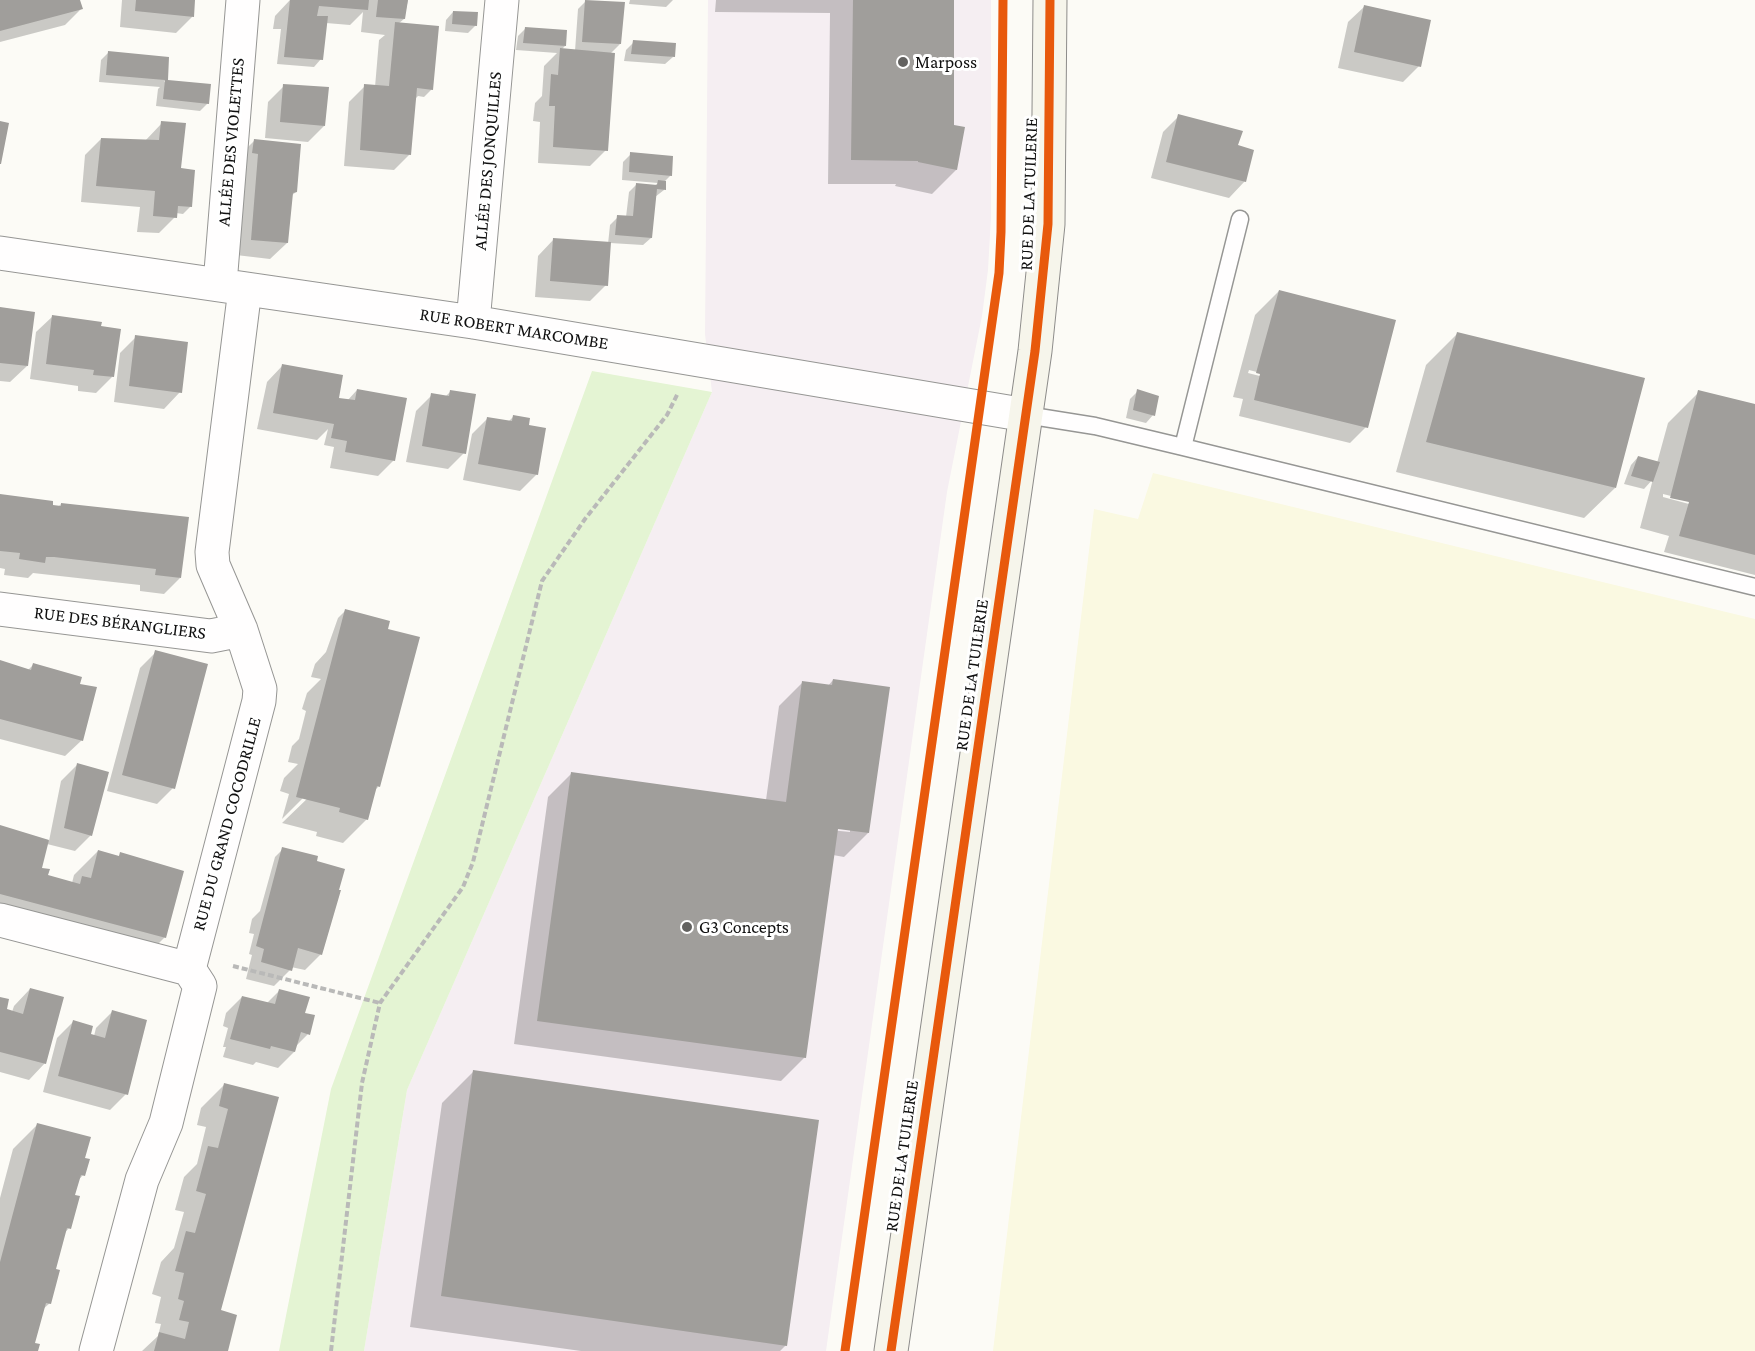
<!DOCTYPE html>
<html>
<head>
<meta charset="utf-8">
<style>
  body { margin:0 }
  canvas { display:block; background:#fcfbf6 }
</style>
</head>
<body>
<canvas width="1755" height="1351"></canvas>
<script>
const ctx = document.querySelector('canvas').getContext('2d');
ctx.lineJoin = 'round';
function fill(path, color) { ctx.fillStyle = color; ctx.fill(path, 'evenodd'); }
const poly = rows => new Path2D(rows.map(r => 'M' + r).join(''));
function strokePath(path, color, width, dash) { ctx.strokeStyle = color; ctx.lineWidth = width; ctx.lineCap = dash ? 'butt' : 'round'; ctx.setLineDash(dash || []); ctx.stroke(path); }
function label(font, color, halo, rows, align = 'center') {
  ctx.font = font + ' "Crimson Pro",serif'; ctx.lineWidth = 6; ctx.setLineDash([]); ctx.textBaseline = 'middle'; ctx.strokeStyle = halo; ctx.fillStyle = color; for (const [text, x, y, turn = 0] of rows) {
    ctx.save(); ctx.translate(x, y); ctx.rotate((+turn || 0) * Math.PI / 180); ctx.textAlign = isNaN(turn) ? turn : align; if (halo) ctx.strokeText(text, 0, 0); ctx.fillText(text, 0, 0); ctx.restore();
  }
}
fill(poly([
  [708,0,991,0,991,217,988,270,982,316,947,492,826,1351,364,1351,407,1090,712,392,705,334]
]), '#f5eef2');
fill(poly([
  [1153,473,1755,619,1755,1351,993,1351,1094,509,1138,519]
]), '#faf9e1');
fill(poly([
  [592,371,712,392,407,1090,364,1351,279,1351,331,1089]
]), '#e4f4d3');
fill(poly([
  [0,0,79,0,81,9,65,25,0,42],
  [122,0,194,0,192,17,176,33,120,27],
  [290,0,408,0,404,19,398,24,432,89,424,97,418,96,415,99,410,154,394,170,344,166,349,102,365,86,375,87,379,40,385,35,361,32,363,12,350,25,326,23,321,59,314,67,277,64,281,29,273,29,275,16],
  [630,0,673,0,666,7,629,4],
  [716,0,953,0,952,126,956,170,932,194,895,186,896,184,828,184,830,13,715,12],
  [586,1,620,44,610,54,606,150,590,166,538,163,540,122,533,121,535,103,542,96,544,66,557,53,516,50,518,36,526,28,565,46,561,50,575,51,578,9],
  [1365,6,1419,66,1403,82,1338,68,1348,22],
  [453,12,476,25,468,33,445,31,446,20],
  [634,42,673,57,665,64,624,61,626,50],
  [109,52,166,80,164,82,210,85,208,103,200,111,156,106,158,89,160,87,99,82,101,60],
  [284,86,324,126,308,142,265,138,268,102],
  [1179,116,1237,146,1245,181,1229,198,1151,178,1163,132],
  [162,123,191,206,183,214,176,213,175,217,159,233,137,232,140,207,81,202,85,155,101,139,145,141],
  [254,141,296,192,291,196,287,243,270,259,236,255,238,157],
  [631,154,671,175,665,181,664,190,655,197,651,238,643,245,610,243,606,285,590,301,535,297,538,256,554,239,608,244,610,225,618,217,626,217,629,192,637,184,654,186,658,183,622,180,623,162],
  [1279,291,1394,321,1366,427,1350,443,1239,416,1243,399,1233,397,1255,315],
  [1249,370,1358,398,1358,401,1248,373],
  [0,309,27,366,10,382,0,381],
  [53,316,112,377,96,393,78,391,78,386,30,379,36,332],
  [1457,334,1615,488,1584,518,1396,472,1426,365],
  [136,337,180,392,164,409,114,402,120,353],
  [283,365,337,402,347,401,357,390,394,460,378,476,330,468,334,447,324,445,328,429,317,440,257,429,267,382],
  [451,391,464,453,448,469,406,462,416,411,432,395,445,397],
  [1138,391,1153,415,1146,423,1126,418,1130,399],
  [1699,392,1755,405,1755,575,1664,552,1669,536,1640,528,1653,479,1644,489,1624,484,1631,465,1638,457,1657,463,1668,423],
  [1663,494,1691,501,1689,504,1663,497],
  [513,417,537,474,520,491,463,480,472,434,488,418,508,422],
  [0,495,58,507,61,504,180,578,164,594,140,591,140,585,33,573,28,578,4,575,5,569,0,568],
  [346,610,386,630,379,786,374,791,367,819,343,843,316,836,317,832,282,823,311,795,309,792,282,819,289,794,280,791,284,778,298,764,288,762,292,746,299,739,306,711,302,709,307,693,321,679,311,677,315,664,326,652,338,618],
  [156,652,173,788,157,804,107,791,140,668],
  [0,662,28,670,33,665,78,684,82,740,65,756,0,739],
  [833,680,868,833,844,857,833,855,805,1057,781,1081,514,1044,548,797,572,773,766,800,779,706,803,682,828,686],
  [831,827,850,829,850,832,830,830],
  [77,765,91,835,75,851,47,844,40,869,46,876,72,883,74,875,98,851,118,857,121,854,165,937,141,961,0,917,0,827,49,841,61,781],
  [283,849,321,954,305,970,291,967,290,970,274,986,246,979,252,955,249,954,254,934,249,933,252,919,260,911,275,857],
  [30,989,45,1063,29,1080,0,1072,0,998,4,1014,12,1012,14,1006],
  [279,991,308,1034,295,1047,294,1052,278,1068,256,1062,253,1065,223,1057,226,1047,223,1047,228,1028,223,1026,226,1013,242,997,266,1004],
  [112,1012,126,1094,110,1110,43,1092,57,1038,73,1022,89,1035,94,1036,96,1028],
  [473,1072,786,1345,780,1351,581,1351,410,1327,442,1103],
  [225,1084,277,1098,219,1311,226,1351,142,1351,158,1336,161,1324,155,1323,161,1297,152,1294,161,1262,174,1248,184,1212,175,1210,184,1177,197,1164,206,1127,197,1125,201,1108],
  [37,1125,83,1175,75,1184,69,1228,61,1237,50,1303,42,1310,32,1344,37,1351,0,1351,0,1198,13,1149]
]), '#0003');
fill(poly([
  [0,0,80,0,83,9,0,31],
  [136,0,195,0,194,17,135,11],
  [290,0,369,0,368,10,319,6,317,16,328,16,323,60,284,57],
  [378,0,408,0,405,19,376,17],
  [585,0,625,2,621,44,582,42],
  [853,0,954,0,954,125,965,127,957,170,918,162,918,161,851,160],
  [1364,5,1431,20,1421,67,1354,52],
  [453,11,478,12,477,26,452,24],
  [395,22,439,26,433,90,417,88,411,155,360,150,364,84,389,86],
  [525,27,567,30,566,46,523,43],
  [633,40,676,43,675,57,631,54],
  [560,48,615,53,608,151,553,147,555,106,549,106,551,74,558,75],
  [108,51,169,57,168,80,211,84,209,104,163,99,165,80,106,75],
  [283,84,329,87,325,126,280,122],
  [1178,114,1243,131,1238,145,1254,150,1246,182,1166,162],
  [0,121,9,123,1,164,0,164],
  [161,121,186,123,181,168,195,170,192,207,178,206,177,218,153,216,155,191,96,186,101,138,159,140],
  [254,139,301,144,297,192,293,193,288,243,251,240,258,154,252,153],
  [630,152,673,156,672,176,629,172],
  [658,180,666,181,666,190,657,189,652,238,615,235,617,215,633,216,636,183,657,185],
  [553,238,611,242,608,286,550,281],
  [1279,290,1396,320,1368,428,1254,400,1260,374,1256,373],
  [0,307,35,312,28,366,0,363],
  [52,315,102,322,101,326,121,329,114,377,93,375,94,370,46,364],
  [1457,332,1645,378,1616,488,1426,442],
  [135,335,188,342,182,393,129,386],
  [282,364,343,375,339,398,355,400,357,389,407,398,395,461,345,452,347,441,331,438,334,424,273,413],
  [1137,389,1159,396,1155,416,1133,410],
  [450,390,476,394,466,454,422,446,431,393,449,396],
  [1698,390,1755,404,1755,555,1679,536,1689,502,1670,498],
  [513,415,530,418,529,425,546,428,538,475,478,464,487,417,512,421],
  [1638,456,1660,462,1653,482,1631,476],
  [0,494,53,501,53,505,61,506,61,503,189,517,181,578,155,575,156,569,54,557,46,557,45,563,19,559,20,553,0,551],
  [345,609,390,621,388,629,420,637,380,787,377,786,368,820,339,812,340,808,296,797],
  [155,650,208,664,175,789,122,775],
  [0,660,31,670,33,663,82,677,80,684,97,687,83,741,0,719],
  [833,679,890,687,869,833,838,829,806,1058,537,1021,571,772,786,802,802,681,832,685],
  [77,763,109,772,92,836,64,828],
  [0,825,49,840,42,868,50,869,48,875,80,884,82,876,91,878,98,850,119,856,120,852,184,871,166,938,0,894],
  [282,847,318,856,317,861,345,869,339,890,341,890,322,955,298,948,292,971,261,962,264,949,256,946],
  [30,988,64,997,46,1064,0,1052,0,997,9,999,7,1009,23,1014],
  [279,989,310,997,305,1013,315,1015,310,1035,301,1032,295,1052,271,1046,270,1049,230,1039,242,996,275,1004],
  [112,1010,147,1020,128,1095,58,1076,73,1020,93,1026,91,1034,105,1038],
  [473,1070,819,1120,787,1346,441,1296],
  [224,1083,279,1097,221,1310,237,1315,228,1351,154,1351,159,1332,185,1339,189,1322,179,1320,184,1301,178,1299,184,1273,175,1271,186,1231,195,1233,206,1194,196,1191,208,1146,218,1148,228,1109,219,1106],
  [37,1123,91,1137,85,1158,90,1159,85,1176,81,1175,75,1195,80,1196,71,1229,67,1228,56,1269,60,1270,51,1304,46,1303,35,1343,40,1344,38,1351,0,1351,0,1262]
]), '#a09e9b');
const lane = poly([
  [1026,415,1095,426,1183,447,1755,587],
  [1183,447,1240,219]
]);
const street = poly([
  [0,253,473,322,1026,415],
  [220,284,243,0],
  [473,322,502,0],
  [0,609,211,636,241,630],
  [0,920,189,969],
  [96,1351,142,1180,166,1123,200,986,189,969,259,701,260,689,241,630,213,565,212,552,245,289]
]);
const secondary = poly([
  [891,1351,1035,351,1048,224,1050,0]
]);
strokePath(lane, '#969694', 19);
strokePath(street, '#969694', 35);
strokePath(secondary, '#8d8c8a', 35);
strokePath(poly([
  [233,966,380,1003],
  [331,1351,362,1083,380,1003,463,887,473,862,542,581,585,519,667,415,678,393]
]), '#b9b9b8', 4, [6, 3]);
strokePath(lane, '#fffefe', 16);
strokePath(street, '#fffefe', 33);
strokePath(secondary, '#f6f5eb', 33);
strokePath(poly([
  [845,1351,999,273,1001,232,1003,0],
  [891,1351,1035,351,1048,224,1050,0]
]), '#e8590c', 9);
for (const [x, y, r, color] of [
  [903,62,6,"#636260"],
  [687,927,6,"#636260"]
]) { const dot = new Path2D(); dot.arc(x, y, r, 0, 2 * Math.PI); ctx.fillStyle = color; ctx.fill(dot); strokePath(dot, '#fff', 2); }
label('18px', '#101010', '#fff', [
  ["Marposs",915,62],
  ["G3 Concepts",699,927]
], 'left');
label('18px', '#101010', '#fff', [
  ["ALLÉE DES VIOLETTES",231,142,-85],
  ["ALLÉE DES JONQUILLES",488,161,-85],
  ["RUE DE LA TUILERIE",1029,194,-88],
  ["RUE ROBERT MARCOMBE",514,329,9],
  ["RUE DES BÉRANGLIERS",120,623,7],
  ["RUE DE LA TUILERIE",972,675,-82],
  ["RUE DU GRAND COCODRILLE",227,824,-75],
  ["RUE DE LA TUILERIE",902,1156,-82]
]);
</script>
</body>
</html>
